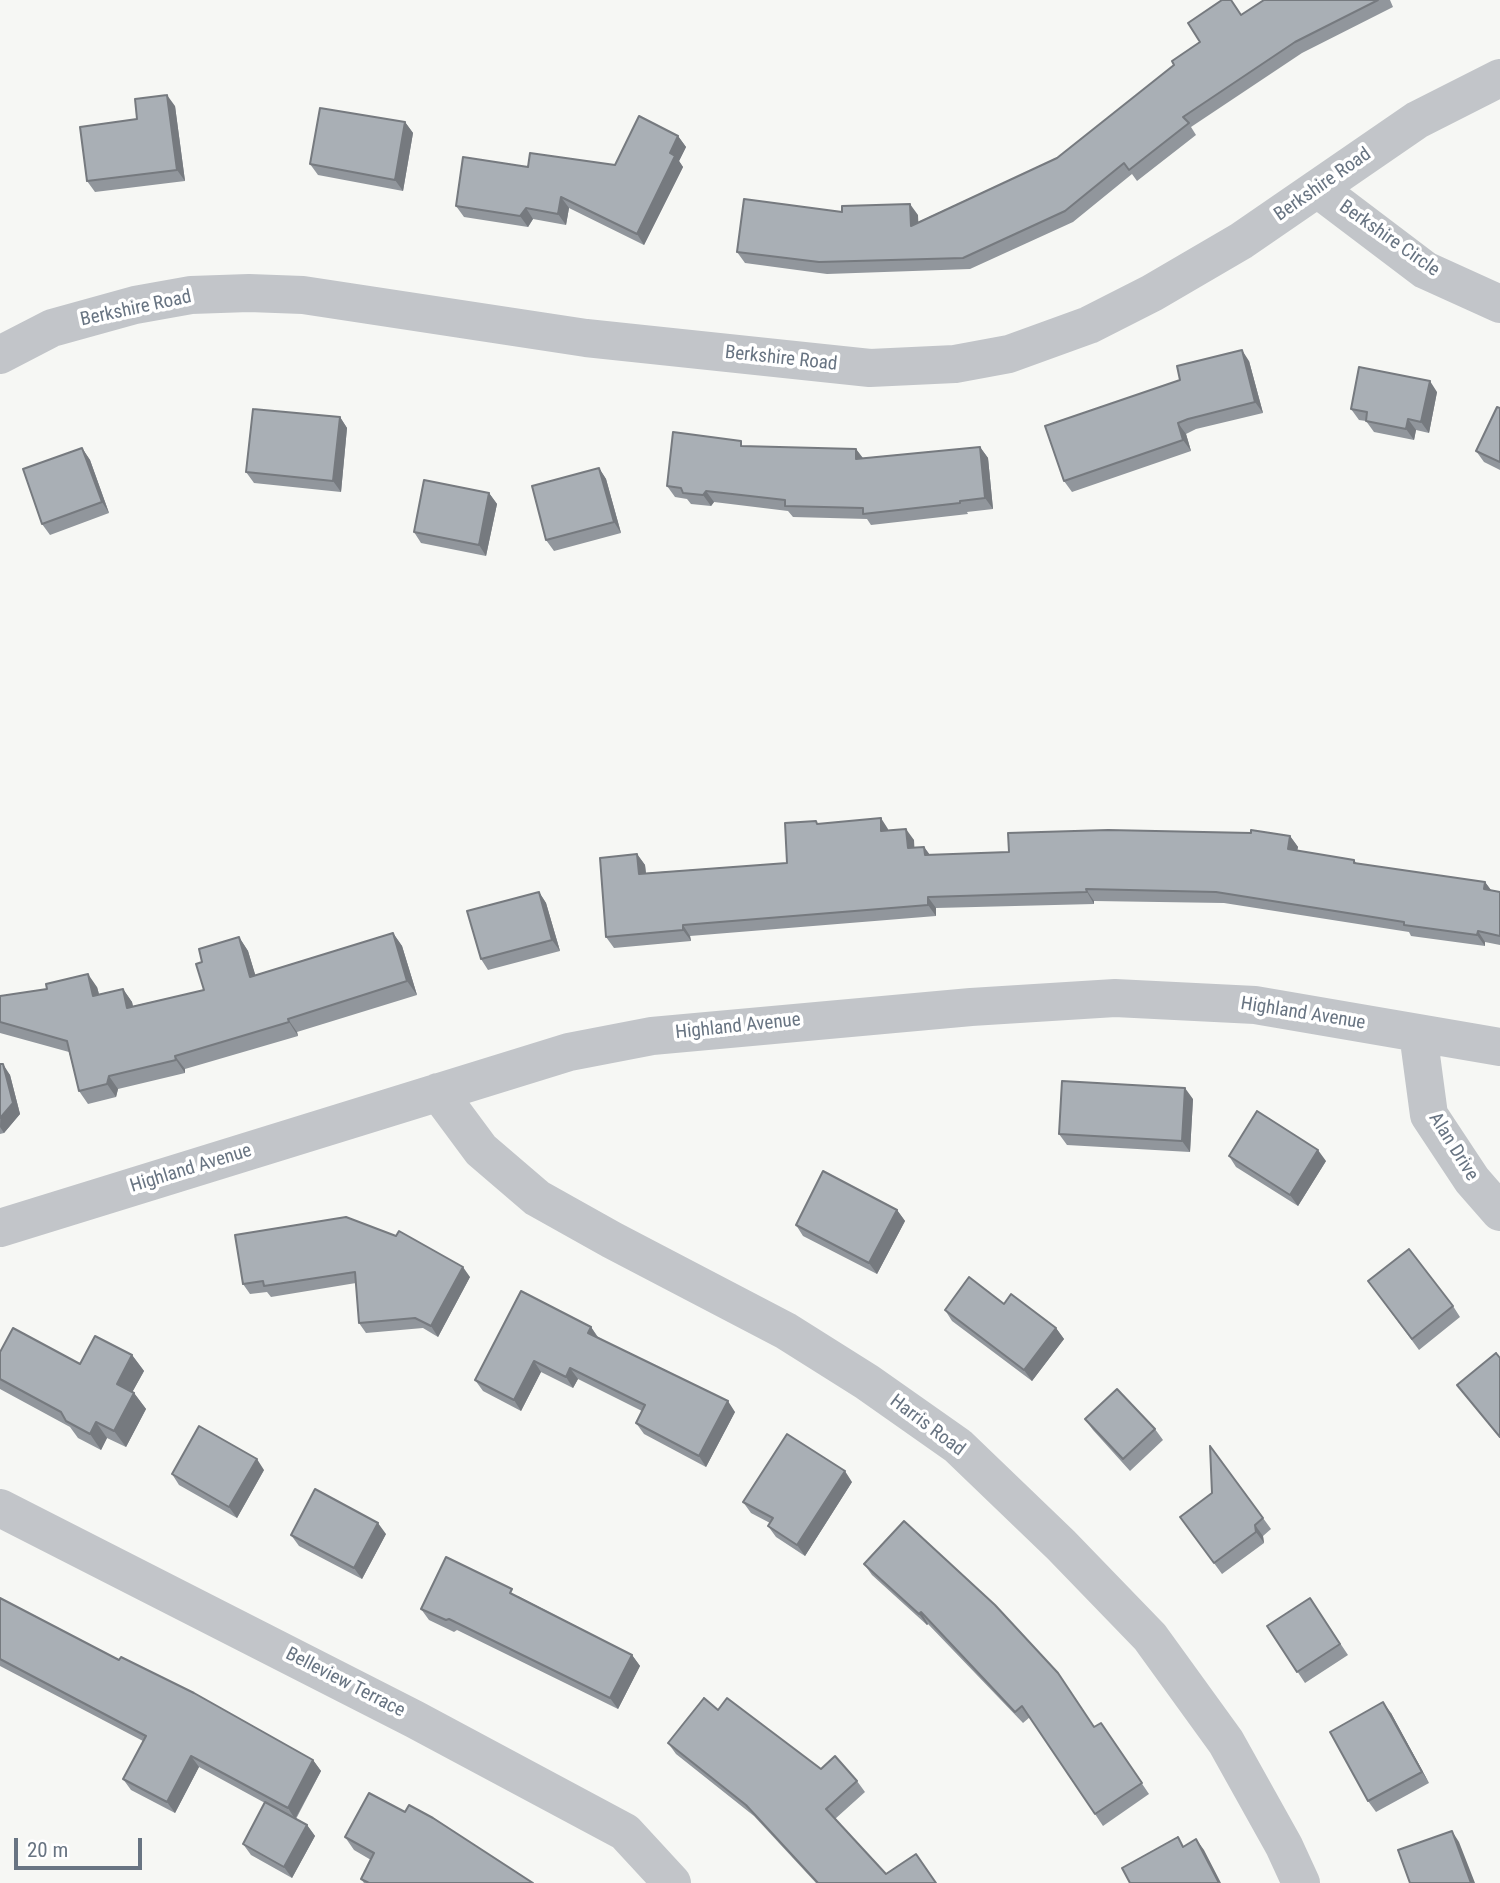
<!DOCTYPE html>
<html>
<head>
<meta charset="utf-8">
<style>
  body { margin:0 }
  #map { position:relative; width:1500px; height:1883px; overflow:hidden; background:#f6f7f4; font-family:"Roboto Condensed",sans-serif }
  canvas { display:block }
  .scale { position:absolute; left:14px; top:1838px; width:128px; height:32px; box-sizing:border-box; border:4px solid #687482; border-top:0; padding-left:9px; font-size:21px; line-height:24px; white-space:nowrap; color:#687482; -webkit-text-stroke:5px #fff; paint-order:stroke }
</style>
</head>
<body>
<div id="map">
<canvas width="1500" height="1883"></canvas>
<div class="scale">20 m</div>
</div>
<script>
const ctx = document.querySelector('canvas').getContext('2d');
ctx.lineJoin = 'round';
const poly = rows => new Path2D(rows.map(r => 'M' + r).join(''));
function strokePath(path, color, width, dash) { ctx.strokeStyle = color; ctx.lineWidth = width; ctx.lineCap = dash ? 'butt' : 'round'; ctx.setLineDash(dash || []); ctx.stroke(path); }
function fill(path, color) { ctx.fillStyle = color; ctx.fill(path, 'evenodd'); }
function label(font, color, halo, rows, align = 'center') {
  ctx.font = font + ' "Roboto Condensed",sans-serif'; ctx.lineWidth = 7; ctx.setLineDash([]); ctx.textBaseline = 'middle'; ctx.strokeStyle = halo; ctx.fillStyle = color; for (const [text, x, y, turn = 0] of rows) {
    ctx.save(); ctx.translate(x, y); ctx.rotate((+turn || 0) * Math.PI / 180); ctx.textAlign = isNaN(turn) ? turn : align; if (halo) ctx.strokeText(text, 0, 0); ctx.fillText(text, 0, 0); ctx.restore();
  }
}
strokePath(poly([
  [1318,189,1425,270,1500,304],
  [0,355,52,328,135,305,191,295,249,293,303,295,586,338,870,368,955,364,1009,354,1089,325,1152,293,1241,241,1417,120,1500,78],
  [1418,1033,1429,1115,1472,1180,1500,1212],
  [438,1092,481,1150,537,1198,612,1240,786,1331,867,1382,958,1446,1061,1545,1150,1637,1226,1742,1284,1846,1301,1883],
  [0,1228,569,1052,652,1036,971,1007,1115,998,1255,1005,1500,1047],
  [0,1508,414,1719,625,1832,672,1883]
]), '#c2c5c9', 38);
fill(poly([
  [1264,0,1390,0,1393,7,1302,53,1191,127,1196,135,1137,181,1132,174,1073,222,970,269,827,274,745,263,737,252,842,212,918,215,918,222,1057,158,1241,15],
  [175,106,185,181,95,192,87,181,137,119],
  [405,122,413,133,403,191,318,175,310,164],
  [678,136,686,147,679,161,683,167,644,245,569,208,566,225,533,219,528,227,464,217,456,206,528,167,615,165],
  [1249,361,1263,413,1196,429,1186,434,1191,451,1072,492,1064,481],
  [1437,392,1429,433,1416,430,1414,440,1374,432,1366,421,1359,420,1351,409],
  [1500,408,1500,470,1484,462,1476,451],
  [340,417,347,428,341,492,254,483,246,472],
  [744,446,856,449,863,458,980,447,988,458,993,509,967,512,968,514,871,525,867,519,793,517,788,511,714,502,711,506,691,504,687,499,675,497,667,486],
  [82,448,90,460,109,513,50,535,42,524],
  [599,468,606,479,621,533,554,551,546,540],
  [489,493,497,504,486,556,421,543,414,532],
  [818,824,888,830,914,840,914,847,924,847,930,855,1009,852,1290,836,1298,847,1297,851,1354,860,1357,864,1485,882,1491,890,1500,892,1500,945,1485,942,1485,946,1411,936,1409,932,1224,903,1094,901,1094,904,936,908,936,916,690,936,691,941,614,948,606,937,637,854,645,865,646,873,787,863],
  [539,892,546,903,560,951,488,970,481,959],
  [393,933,402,946,417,995,297,1032,298,1036,185,1069,185,1073,118,1089,116,1097,88,1104,79,1091,69,1052,0,1033,0,996,47,989,97,987,99,994,123,989,132,1002,133,1006,204,990,202,962,239,937,248,951,255,975],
  [0,1064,10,1075,20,1114,4,1133,0,1134],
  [1193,1099,1190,1152,1067,1145,1059,1134],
  [1229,1156,1326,1161,1298,1206,1236,1167],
  [897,1210,905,1221,877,1274,803,1236,796,1225],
  [235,1235,470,1277,438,1337,423,1328,366,1333,359,1323,356,1283,271,1297,267,1292,250,1294,243,1284],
  [1368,1281,1453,1306,1460,1317,1419,1350],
  [1004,1304,1056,1328,1064,1339,1032,1381,952,1321,945,1310],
  [591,1327,598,1337,735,1412,706,1467,644,1434,636,1423,642,1411,578,1379,573,1388,541,1372,521,1411,483,1391,475,1380],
  [0,1352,80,1364,132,1355,144,1371,132,1392,134,1393,146,1409,126,1447,107,1438,101,1450,78,1438,70,1427,0,1389],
  [1500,1358,1500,1438,1457,1385],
  [1085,1419,1155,1429,1163,1440,1130,1471,1093,1430],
  [264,1470,237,1518,179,1485,172,1474],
  [852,1482,805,1556,776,1537,768,1526,770,1523,751,1513,743,1502],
  [1212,1493,1263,1518,1271,1529,1263,1536,1264,1543,1222,1574,1180,1517],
  [386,1534,362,1579,299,1546,291,1535],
  [864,1564,1094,1727,1101,1723,1149,1794,1103,1826,1030,1717,1023,1723,928,1624,927,1625,872,1575],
  [518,1596,632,1655,640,1666,618,1709,457,1630,454,1632,429,1620,421,1609],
  [0,1598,313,1760,321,1771,296,1819,307,1825,315,1836,292,1878,251,1855,243,1844,265,1803,199,1767,175,1813,131,1790,123,1779,143,1741,0,1666],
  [1310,1598,1348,1655,1305,1683,1267,1626],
  [718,1710,821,1769,857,1781,865,1792,835,1819,886,1874,936,1883,816,1883,754,1816,676,1754,668,1743],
  [1391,1713,1429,1783,1376,1812,1368,1801],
  [345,1837,533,1883,364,1883,361,1879,371,1860,354,1850]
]), '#91969c');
fill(poly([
  [167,95,175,106,185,181,177,170],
  [405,122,413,133,403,191,395,180],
  [678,136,686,147,679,161,683,167,644,245,637,234,670,153],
  [561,197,569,208,566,225,558,214],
  [910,204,918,215,919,237,911,226],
  [526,208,533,219,528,227,520,216],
  [1242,350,1249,361,1263,413,1255,402],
  [1430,381,1437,392,1429,433,1421,422],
  [340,417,347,428,341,492,333,481],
  [1408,419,1416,430,1414,440,1406,429],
  [1178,423,1186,434,1191,451,1183,440],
  [980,447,988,458,993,509,985,498],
  [82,448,90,460,109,513,102,502],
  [856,449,864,460,856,459],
  [599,468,606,479,621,533,614,522],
  [706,491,714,502,711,506,703,495],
  [489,493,497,504,486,556,479,545],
  [881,818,888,829,889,842,881,831],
  [906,829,914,840,915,859,908,848],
  [1290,836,1298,847,1295,860,1288,849],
  [924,847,932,858,925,855],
  [637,854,645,865,647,885,639,874],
  [1485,882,1493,893,1484,889],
  [1086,889,1094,901,1094,904,1087,892],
  [539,892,546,903,560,951,552,940],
  [928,897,936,908,936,916,928,905],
  [683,925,690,936,691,941,683,930],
  [1478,931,1485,942,1485,946,1477,935],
  [393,933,402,946,417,995,407,981],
  [239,937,248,951,260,990,250,977],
  [88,974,97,987,103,1009,93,996],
  [123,989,132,1002,136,1021,127,1008],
  [288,1019,297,1032,298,1036,289,1022],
  [175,1056,185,1069,185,1073,176,1060],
  [3,1064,10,1075,20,1114,4,1133,0,1127],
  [109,1076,118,1089,116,1097,107,1084],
  [1185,1088,1193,1099,1190,1152,1182,1141],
  [1318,1150,1326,1161,1298,1206,1290,1195],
  [897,1210,905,1221,877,1274,869,1263],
  [463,1267,470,1277,438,1337,431,1326],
  [591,1327,598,1338,588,1333],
  [1056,1328,1064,1339,1032,1381,1024,1370],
  [132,1355,144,1371,128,1400,117,1384],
  [534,1361,541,1372,521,1411,514,1400],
  [570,1368,578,1379,573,1388,566,1377],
  [134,1393,146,1409,126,1447,114,1431],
  [728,1401,735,1412,706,1467,699,1456],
  [96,1422,107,1438,101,1450,90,1434],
  [257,1459,264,1470,237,1518,229,1507],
  [845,1471,852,1482,805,1556,797,1545],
  [378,1523,386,1534,362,1579,354,1568],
  [1255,1525,1263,1536,1264,1543,1256,1532],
  [921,1612,928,1624,927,1625,919,1614],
  [632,1655,640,1666,618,1709,610,1698],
  [1383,1702,1391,1713,1429,1783,1422,1772],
  [191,1756,199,1767,175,1813,167,1802],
  [313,1760,321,1771,295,1819,288,1808],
  [307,1825,315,1836,292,1878,284,1867],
  [1452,1831,1459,1842,1475,1883,1471,1883],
  [1196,1839,1204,1850,1221,1883,1219,1883]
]), '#767a7f');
const building = poly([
  [1222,0,1231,0,1241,15,1264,0,1378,0,1295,42,1183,117,1189,123,1129,170,1124,163,1065,211,963,258,819,262,737,252,744,199,842,212,842,206,910,204,911,226,1057,158,1174,65,1172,61,1200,42,1188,23,1222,0],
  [167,95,177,170,87,181,80,127,137,119,135,99,167,95],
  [320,108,405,122,395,180,310,164,320,108],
  [639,116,678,136,670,153,675,156,637,234,561,197,558,214,526,208,520,216,456,206,463,157,528,167,530,153,615,165,639,116],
  [1242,350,1255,402,1188,419,1178,423,1183,440,1064,481,1045,426,1180,380,1177,366,1242,350],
  [1359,367,1430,381,1421,422,1408,419,1406,429,1366,421,1367,412,1351,409,1359,367],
  [1497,407,1500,408,1500,462,1476,451,1497,407],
  [253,409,340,417,333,481,246,472,253,409],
  [673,432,741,441,741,446,856,449,856,459,980,447,985,498,960,501,960,503,863,514,863,508,785,506,785,500,706,491,703,495,683,493,681,488,667,486,673,432],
  [82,448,102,502,42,524,23,469,82,448],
  [599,468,614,522,546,540,532,486,599,468],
  [424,480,489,493,479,545,414,532,424,480],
  [881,818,881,831,906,829,908,848,924,847,925,855,1009,852,1008,833,1108,830,1251,833,1251,830,1290,836,1288,849,1354,860,1354,863,1485,882,1484,889,1500,892,1500,936,1478,931,1477,935,1404,925,1404,922,1216,892,1086,889,1087,892,928,897,928,905,683,925,683,930,606,937,600,858,637,854,639,874,787,863,785,823,816,821,817,824,881,818],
  [539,892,552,940,481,959,467,911,539,892],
  [393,933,407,981,288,1019,289,1022,175,1056,176,1060,109,1076,107,1084,79,1091,67,1041,0,1022,0,996,47,989,46,984,88,974,93,996,123,989,127,1008,204,990,196,964,202,962,199,949,239,937,250,977,393,933],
  [0,1064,3,1064,13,1103,0,1118,0,1064],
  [1062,1081,1185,1088,1182,1141,1059,1134,1062,1081],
  [1257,1111,1318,1150,1290,1195,1229,1156,1257,1111],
  [823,1171,897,1210,869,1263,796,1225,823,1171],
  [346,1217,396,1236,399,1231,463,1267,431,1326,415,1318,359,1323,355,1272,264,1286,263,1281,243,1284,235,1235,346,1217],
  [1409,1249,1453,1306,1412,1339,1368,1281,1409,1249],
  [969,1277,1004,1304,1011,1294,1056,1328,1024,1370,945,1310,969,1277],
  [521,1291,591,1327,588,1333,728,1401,699,1456,636,1423,645,1405,570,1368,566,1377,534,1361,514,1400,475,1380,521,1291],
  [13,1328,80,1364,95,1336,132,1355,117,1384,134,1393,114,1431,96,1422,90,1434,66,1421,61,1412,0,1379,0,1352,13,1328],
  [1496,1353,1500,1358,1500,1437,1457,1385,1496,1353],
  [1117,1389,1155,1429,1123,1459,1085,1419,1117,1389],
  [199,1426,257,1459,229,1507,172,1474,199,1426],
  [787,1434,845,1471,797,1545,768,1526,773,1518,743,1502,787,1434],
  [1210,1446,1263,1518,1255,1525,1256,1532,1214,1563,1180,1517,1212,1493,1210,1446],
  [315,1489,378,1523,354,1568,291,1535,315,1489],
  [904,1521,995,1605,1058,1673,1094,1727,1101,1723,1142,1783,1095,1814,1022,1706,1015,1712,921,1612,919,1614,864,1564,904,1521],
  [446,1557,512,1589,510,1593,632,1655,610,1698,449,1619,446,1620,421,1609,446,1557],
  [0,1598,119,1660,121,1657,194,1693,313,1760,288,1808,191,1756,167,1802,123,1779,146,1736,0,1659,0,1598],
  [1310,1598,1340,1644,1297,1672,1267,1626,1310,1598],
  [704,1698,718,1710,727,1698,821,1769,835,1756,857,1781,826,1809,886,1874,916,1854,936,1883,818,1883,746,1805,668,1743,704,1698],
  [1383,1702,1422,1772,1368,1801,1330,1732,1383,1702],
  [369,1793,405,1812,409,1805,433,1818,533,1883,369,1883,361,1879,374,1853,345,1837,369,1793],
  [265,1802,307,1825,284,1867,243,1844,265,1802],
  [1452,1831,1471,1883,1410,1883,1398,1850,1452,1831],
  [1178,1837,1183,1847,1196,1839,1219,1883,1130,1883,1122,1868,1178,1837]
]);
fill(building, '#a9afb5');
strokePath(building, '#767a7f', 2);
label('19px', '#687482', '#fff', [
  ["Berkshire Road",1323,185,-35],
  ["Berkshire Circle",1389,239,35],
  ["Berkshire Road",136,309,-12],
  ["Berkshire Road",781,359,6],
  ["Highland Avenue",1303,1014,9],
  ["Highland Avenue",738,1027,-6],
  ["Alan Drive",1453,1147,58],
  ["Highland Avenue",191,1169,-17],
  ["Harris Road",927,1426,37],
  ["Belleview Terrace",345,1683,27]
]);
</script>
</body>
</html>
